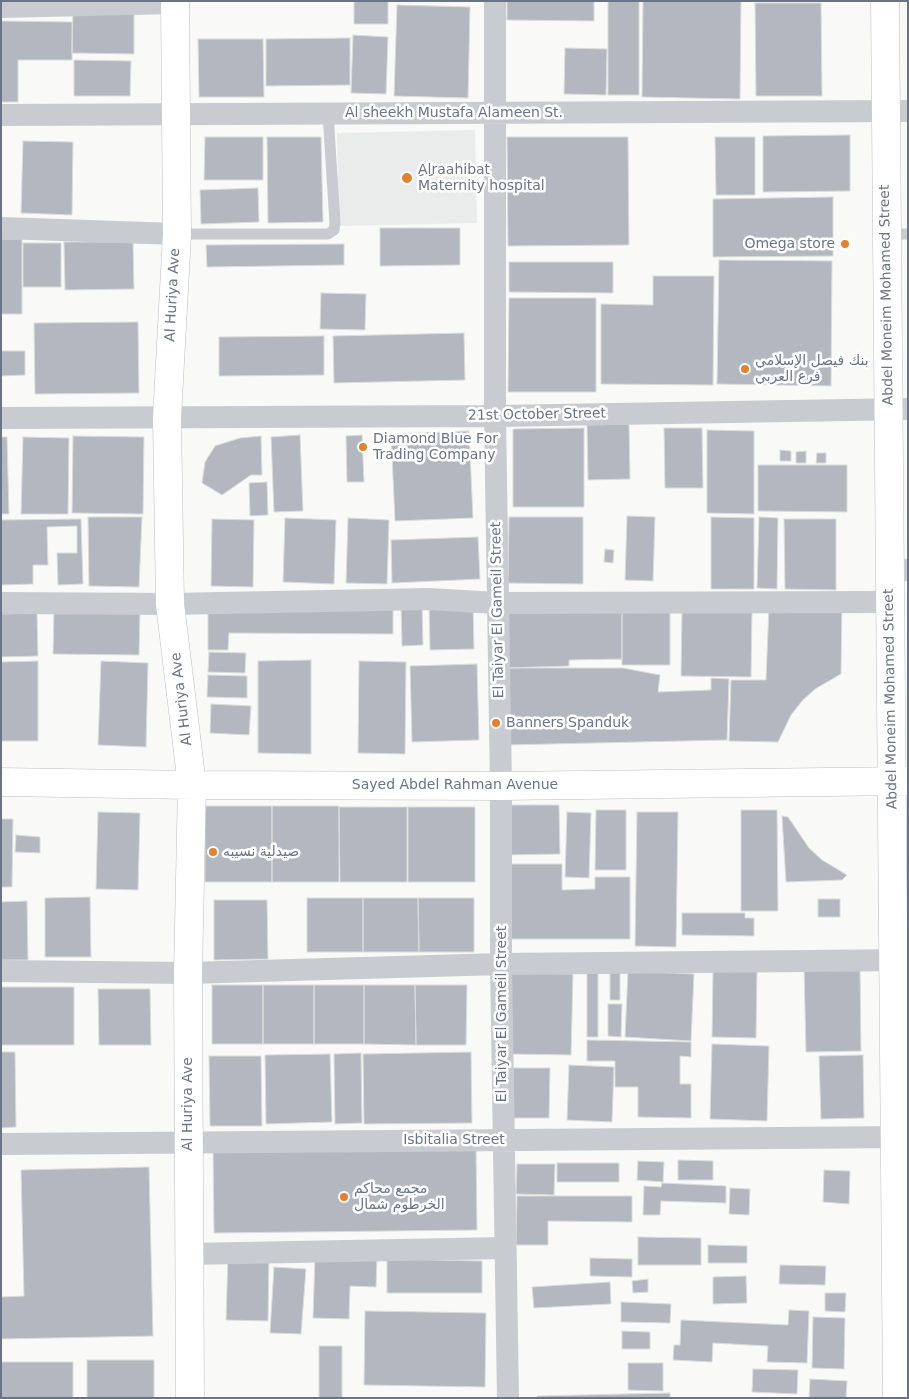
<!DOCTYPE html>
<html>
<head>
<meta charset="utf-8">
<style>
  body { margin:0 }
  #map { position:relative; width:909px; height:1399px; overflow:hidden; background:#f9faf8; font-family:"DejaVu Sans",sans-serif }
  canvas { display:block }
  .frame { position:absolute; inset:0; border:2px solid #697489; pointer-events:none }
</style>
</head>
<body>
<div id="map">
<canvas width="909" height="1399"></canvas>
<div class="frame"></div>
</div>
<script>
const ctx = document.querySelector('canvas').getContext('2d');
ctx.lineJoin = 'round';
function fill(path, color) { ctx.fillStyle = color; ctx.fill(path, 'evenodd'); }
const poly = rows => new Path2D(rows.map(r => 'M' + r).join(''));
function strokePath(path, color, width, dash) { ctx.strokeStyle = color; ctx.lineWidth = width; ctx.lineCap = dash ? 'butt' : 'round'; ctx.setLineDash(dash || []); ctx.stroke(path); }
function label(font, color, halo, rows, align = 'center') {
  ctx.font = font + ' "DejaVu Sans",Cairo,sans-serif'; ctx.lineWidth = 5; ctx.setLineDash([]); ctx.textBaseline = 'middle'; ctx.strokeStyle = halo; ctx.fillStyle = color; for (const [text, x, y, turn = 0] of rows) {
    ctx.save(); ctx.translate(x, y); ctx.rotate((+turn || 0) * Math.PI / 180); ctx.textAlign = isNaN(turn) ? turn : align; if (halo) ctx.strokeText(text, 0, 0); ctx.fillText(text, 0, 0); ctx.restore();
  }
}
fill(poly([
  [475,130,477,223,339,226,337,133]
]), '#eaebeb');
const building = poly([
  [354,1,388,1,388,24,354,24,354,1],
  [507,1,594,1,594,21,507,20,507,1],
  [608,1,639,1,639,95,608,95,608,1],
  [643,1,741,1,740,99,642,97,643,1],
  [755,3,821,3,822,96,756,96,755,3],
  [397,5,470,7,468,98,394,96,397,5],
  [73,10,134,10,134,54,72,53,73,10],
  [1,21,72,22,72,60,18,60,18,102,1,102,1,21],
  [353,35,388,37,386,94,351,93,353,35],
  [350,38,350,85,266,86,266,39,350,38],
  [198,39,263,39,264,97,199,97,198,39],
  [565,48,607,49,606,95,564,94,565,48],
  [74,60,131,61,130,96,74,96,74,60],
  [850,135,850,191,763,192,763,136,850,135],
  [205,137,263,137,263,180,204,180,205,137],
  [267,137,321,137,323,222,268,223,267,137],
  [507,137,628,137,629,245,508,246,507,137],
  [715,137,755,137,755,195,716,195,715,137],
  [23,141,73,142,72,215,21,213,23,141],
  [258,188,259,222,201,224,200,190,258,188],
  [833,197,833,256,713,257,713,199,833,197],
  [380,228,460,228,460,265,380,266,380,228],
  [1,239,22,239,22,314,1,314,1,239],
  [64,242,133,242,134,289,65,290,64,242],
  [23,243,61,243,61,287,23,287,23,243],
  [344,244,344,265,207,267,206,245,344,244],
  [719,260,832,261,831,386,717,384,719,260],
  [509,262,613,262,613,293,509,292,509,262],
  [653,276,714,276,713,385,601,384,601,304,653,305,653,276],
  [321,293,366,294,365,330,320,329,321,293],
  [509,298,596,298,596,392,508,392,509,298],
  [138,322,139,393,35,394,34,323,138,322],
  [464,333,465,380,334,383,333,336,464,333],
  [324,336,324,375,219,376,219,337,324,336],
  [1,351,25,351,25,375,1,376,1,351],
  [629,424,630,479,588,480,587,425,629,424],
  [584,428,584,507,513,507,513,429,584,428],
  [664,428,702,428,703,488,665,488,664,428],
  [707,430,754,431,754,514,707,513,707,430],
  [469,431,473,518,395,521,391,434,469,431],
  [300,435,303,511,274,512,271,437,300,435],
  [362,435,364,482,347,482,346,436,362,435],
  [73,436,144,437,143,514,72,513,73,436],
  [261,436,262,475,251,475,222,495,202,483,205,462,215,446,240,438,261,436],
  [1,437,7,437,9,514,1,514,1,437],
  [23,437,69,438,68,514,21,514,23,437],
  [780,450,791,451,791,461,780,461,780,450],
  [806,451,806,463,796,463,796,452,806,451],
  [817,453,826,453,826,463,816,463,817,453],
  [758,465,847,465,847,512,758,511,758,465],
  [267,482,268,515,250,516,249,483,267,482],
  [627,516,655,517,653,581,625,580,627,516],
  [88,517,142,517,139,587,89,586,88,517],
  [509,517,583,517,583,584,508,583,509,517],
  [711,517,754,518,754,589,711,589,711,517],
  [759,517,778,518,777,589,757,588,759,517],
  [285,518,336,520,334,584,283,582,285,518],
  [348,518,389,520,387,584,346,583,348,518],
  [81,519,83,584,58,585,57,553,77,553,77,526,47,527,48,565,33,565,33,584,1,585,1,520,81,519],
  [212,519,254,520,253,587,211,586,212,519],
  [784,519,836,519,836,590,785,589,784,519],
  [478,537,480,579,392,583,391,540,478,537],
  [605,549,614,550,613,563,604,562,605,549],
  [422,603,423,645,402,646,401,604,422,603],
  [473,603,474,649,430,650,429,604,473,603],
  [842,604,841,674,815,689,802,701,791,715,778,742,729,741,731,680,766,680,769,605,842,604],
  [208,607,393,608,393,634,229,633,228,650,208,650,208,607],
  [622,607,622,659,569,660,569,666,506,668,504,610,622,607],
  [622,607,670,608,670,665,622,665,622,607],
  [682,609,752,611,751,677,681,676,682,609],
  [54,610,140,612,139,655,53,654,54,610],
  [37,613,38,656,1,657,1,614,37,613],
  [209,652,246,653,245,673,208,672,209,652],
  [311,660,311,754,258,753,258,661,311,660],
  [38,661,38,741,1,741,1,662,38,661],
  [101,661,148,663,146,747,98,745,101,661],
  [359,661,406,662,405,754,358,753,359,661],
  [477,664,479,740,412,742,410,666,477,664],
  [505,668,623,668,660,675,658,692,711,690,711,678,729,679,727,740,506,745,505,668],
  [208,675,247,676,247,698,207,697,208,675],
  [211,704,251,706,249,735,210,733,211,704],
  [505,805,559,805,560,854,506,855,505,805],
  [205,806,272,806,272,882,205,882,205,806],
  [272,806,339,806,339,882,272,882,272,806],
  [339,807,407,807,407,882,340,882,339,807],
  [408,807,475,807,475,882,408,882,408,807],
  [596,810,626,810,626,870,595,870,596,810],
  [741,810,777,810,778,911,741,911,741,810],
  [98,812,140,813,138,890,96,889,98,812],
  [567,812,591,813,589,878,565,877,567,812],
  [637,812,678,812,676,947,635,946,637,812],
  [782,816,788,817,809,848,822,860,847,875,842,880,786,882,782,816],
  [1,819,13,819,12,887,1,887,1,819],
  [16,835,40,837,40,853,15,852,16,835],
  [509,864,562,864,562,890,595,889,595,877,630,877,630,939,509,939,509,864],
  [90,897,91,957,45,957,45,898,90,897],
  [307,898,363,898,363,952,307,952,307,898],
  [363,898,418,898,419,952,363,952,363,898],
  [418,898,474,898,474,952,419,952,418,898],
  [818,899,840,899,840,917,818,917,818,899],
  [214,900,267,900,268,959,214,960,214,900],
  [27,901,28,960,1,960,1,902,27,901],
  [682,913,745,913,745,918,754,918,754,936,682,935,682,913],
  [860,967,861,1051,806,1052,804,968,860,967],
  [610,970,620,970,620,1000,610,1000,610,970],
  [628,971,694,974,691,1041,625,1037,628,971],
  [713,971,757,971,756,1038,712,1037,713,971],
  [587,972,598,972,598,1037,587,1037,587,972],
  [510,973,573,974,571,1055,509,1054,510,973],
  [212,985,263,985,263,1044,212,1044,212,985],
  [263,985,314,985,314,1044,263,1044,263,985],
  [314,985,364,985,364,1044,314,1044,314,985],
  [364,985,415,985,416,1045,364,1044,364,985],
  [415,985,467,985,466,1045,416,1045,415,985],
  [1,987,74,987,74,1045,1,1045,1,987],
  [98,989,150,989,151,1045,99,1045,98,989],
  [608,1004,622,1004,621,1037,608,1036,608,1004],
  [587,1040,691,1042,691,1057,680,1056,680,1084,691,1084,691,1118,638,1117,638,1087,615,1087,615,1061,587,1061,587,1040],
  [712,1044,769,1046,767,1121,710,1119,712,1044],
  [1,1052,15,1052,16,1127,1,1128,1,1052],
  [471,1052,472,1123,364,1124,363,1054,471,1052],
  [361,1053,362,1123,335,1124,334,1054,361,1053],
  [330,1054,332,1122,266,1124,265,1055,330,1054],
  [863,1055,864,1118,821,1119,819,1056,863,1055],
  [209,1056,261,1056,262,1126,210,1126,209,1056],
  [569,1065,614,1067,612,1122,567,1120,569,1065],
  [513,1068,550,1068,549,1118,512,1118,513,1068],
  [476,1144,477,1230,214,1233,213,1147,476,1144],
  [678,1160,713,1161,713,1180,678,1180,678,1160],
  [638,1161,664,1162,663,1182,637,1180,638,1161],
  [557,1163,619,1163,619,1182,557,1182,557,1163],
  [517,1164,555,1164,554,1195,516,1194,517,1164],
  [149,1167,153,1336,1,1339,1,1297,24,1296,21,1170,149,1167],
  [824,1170,850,1171,849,1204,823,1202,824,1170],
  [662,1183,726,1186,726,1203,661,1201,660,1215,643,1215,644,1186,661,1187,662,1183],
  [730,1188,750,1189,749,1215,729,1214,730,1188],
  [517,1196,632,1196,632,1222,548,1221,548,1245,516,1245,517,1196],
  [638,1237,701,1238,701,1265,638,1265,638,1237],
  [708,1245,747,1246,747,1263,708,1263,708,1245],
  [228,1254,269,1255,268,1321,226,1320,228,1254],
  [315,1256,377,1258,376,1287,350,1286,349,1319,313,1318,315,1256],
  [590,1258,632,1259,632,1277,590,1276,590,1258],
  [387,1259,482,1261,482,1293,387,1293,387,1259],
  [780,1265,826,1266,825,1285,779,1284,780,1265],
  [274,1267,306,1269,301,1334,270,1333,274,1267],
  [746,1276,747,1303,713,1304,713,1277,746,1276],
  [648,1279,648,1292,633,1293,632,1281,648,1279],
  [610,1282,611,1304,534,1308,532,1287,610,1282],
  [825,1293,846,1293,845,1312,825,1311,825,1293],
  [621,1302,671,1304,670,1323,621,1322,621,1302],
  [789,1310,809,1311,807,1363,767,1362,768,1346,713,1343,712,1362,673,1360,674,1345,680,1345,681,1320,788,1325,789,1310],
  [365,1311,486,1313,485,1387,364,1385,365,1311],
  [813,1317,845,1318,844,1369,812,1368,813,1317],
  [622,1331,650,1332,650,1349,622,1349,622,1331],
  [319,1346,342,1346,342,1398,319,1398,319,1346],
  [87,1360,154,1360,154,1398,87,1398,87,1360],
  [1,1362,73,1362,73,1398,1,1398,1,1362],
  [628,1363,663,1363,663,1391,628,1390,628,1363],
  [753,1369,798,1370,797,1394,752,1392,753,1369],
  [810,1379,847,1381,846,1398,809,1398,810,1379],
  [670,1393,670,1398,537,1398,537,1396,670,1393]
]);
fill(building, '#b3b8c0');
strokePath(building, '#dbdcda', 1);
const secondary = poly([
  [175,1,177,234,167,418,170,604,192,785,188,973,190,1398],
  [885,1,897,1398],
  [1,782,192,785,501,786,908,781]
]);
strokePath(secondary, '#babec4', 29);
strokePath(poly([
  [177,234,328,234,334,230,335,223,328,114],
  [887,234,908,234]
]), '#c8cbcf', 11);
strokePath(poly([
  [495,1,495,416,501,786,501,964,508,1398],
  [1,7,175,3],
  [1,115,908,111],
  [1,228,177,234],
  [1,418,495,416,908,409],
  [890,570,908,570],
  [1,603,170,604,429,599,497,603,890,602],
  [1,971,188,973,501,964,908,960],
  [1,1144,908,1137],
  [189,1254,505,1248]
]), '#c8cbcf', 22);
strokePath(secondary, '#fff', 28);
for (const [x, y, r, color] of [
  [407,178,6,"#e28130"],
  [845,244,5,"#e28130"],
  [745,369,5,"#e28130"],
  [363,447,5,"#e28130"],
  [496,723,5,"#e28130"],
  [213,852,5,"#e28130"],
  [344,1197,5,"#e28130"]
]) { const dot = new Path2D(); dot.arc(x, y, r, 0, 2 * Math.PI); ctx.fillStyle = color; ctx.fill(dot); strokePath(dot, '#fff', 2); }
label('14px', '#697489', '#fff', [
  ["Al sheekh Mustafa Alameen St.",454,113],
  ["Al Huriya Ave",173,295,-87],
  ["Abdel Moneim Mohamed Street",887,295,-91],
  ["21st October Street",537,415,-1],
  ["El Taiyar El Gameil Street",498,610,-91],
  ["Al Huriya Ave",182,699,-97],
  ["Abdel Moneim Mohamed Street",891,699,-91],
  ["Sayed Abdel Rahman Avenue",455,785],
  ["El Taiyar El Gameil Street",502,1014,-90],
  ["Al Huriya Ave",188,1104,-90],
  ["Isbitalia Street",454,1140]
]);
label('14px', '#697489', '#fff', [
  ["ِِAِِlraahibat",418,170],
  ["Maternity hospital",418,186],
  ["Omega store",835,244,"right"],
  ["بنك فيصل الإسلامي",755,361],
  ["فرع العربي",755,377],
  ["Diamond Blue For",373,439],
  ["Trading Company",373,455],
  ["Banners Spanduk",506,723],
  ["صيدلية نسيبه",223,852],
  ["مجمع محاكم",354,1189],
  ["الخرطوم شمال",354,1205]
], 'left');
</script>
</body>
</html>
